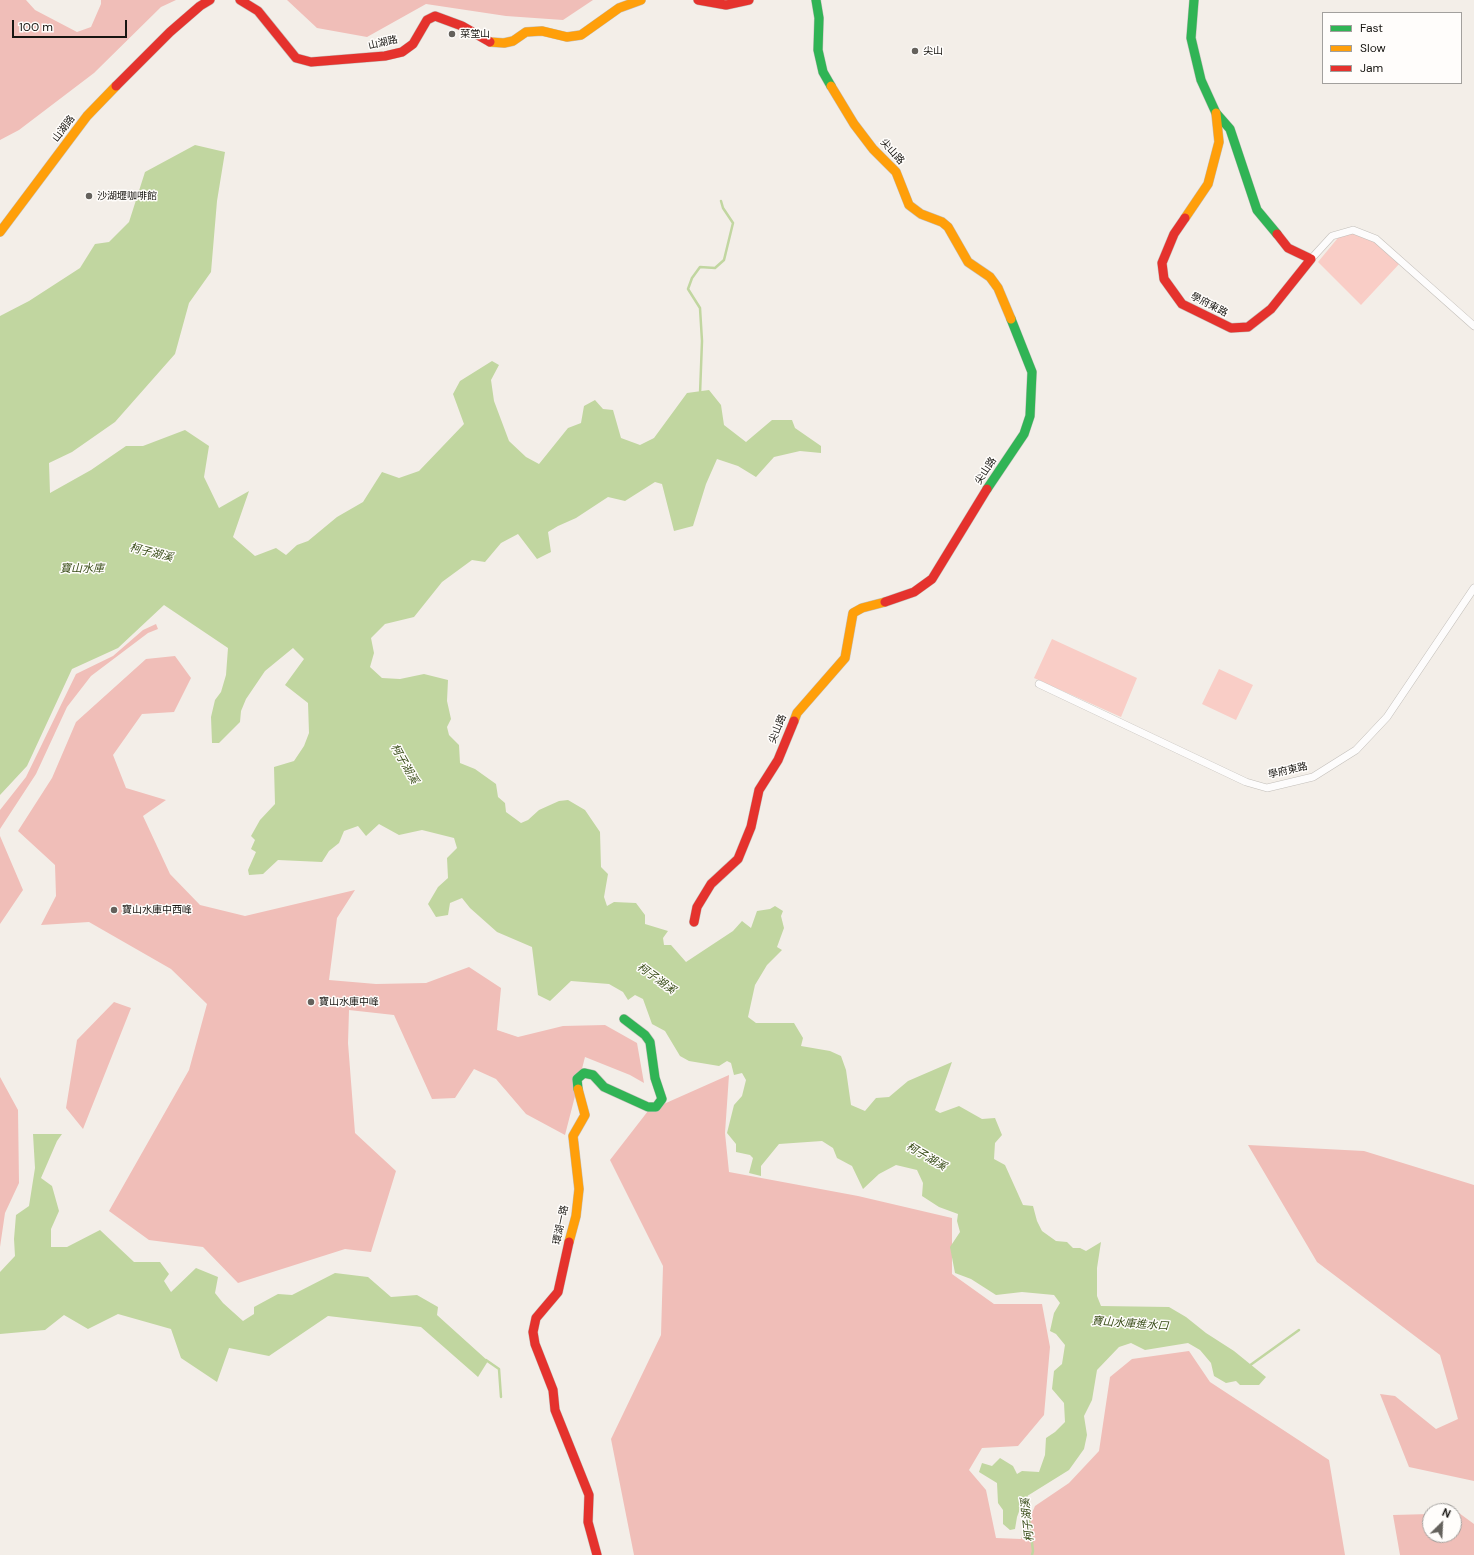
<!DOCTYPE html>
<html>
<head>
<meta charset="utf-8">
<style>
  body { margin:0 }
  #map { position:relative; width:1474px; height:1555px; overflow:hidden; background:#f3eee8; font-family:"DM Sans",sans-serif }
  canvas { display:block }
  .legend { position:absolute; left:1322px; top:12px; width:140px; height:72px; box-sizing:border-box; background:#fffdfb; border:1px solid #a2a09d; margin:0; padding:5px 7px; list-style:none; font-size:12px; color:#171511 }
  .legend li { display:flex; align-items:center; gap:8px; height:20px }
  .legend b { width:20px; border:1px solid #a2a09d }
  .north { position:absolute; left:1422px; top:1503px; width:40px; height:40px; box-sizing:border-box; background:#fffdfb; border:1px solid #a2a09d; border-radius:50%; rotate:24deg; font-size:11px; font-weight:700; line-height:16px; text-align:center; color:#171511 }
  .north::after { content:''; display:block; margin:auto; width:14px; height:18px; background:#64615c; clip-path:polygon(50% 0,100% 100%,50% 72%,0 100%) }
  .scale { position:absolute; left:12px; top:20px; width:115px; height:18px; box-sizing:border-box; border:2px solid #171511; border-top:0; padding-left:5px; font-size:12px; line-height:14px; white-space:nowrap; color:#171511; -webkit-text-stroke:3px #fffdfb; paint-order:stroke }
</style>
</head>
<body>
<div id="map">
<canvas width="1474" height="1555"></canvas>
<ul class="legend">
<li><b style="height:5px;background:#30b455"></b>Fast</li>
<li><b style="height:5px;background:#ff9f0a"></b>Slow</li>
<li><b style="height:5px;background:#e5322d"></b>Jam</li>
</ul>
<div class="north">N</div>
<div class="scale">100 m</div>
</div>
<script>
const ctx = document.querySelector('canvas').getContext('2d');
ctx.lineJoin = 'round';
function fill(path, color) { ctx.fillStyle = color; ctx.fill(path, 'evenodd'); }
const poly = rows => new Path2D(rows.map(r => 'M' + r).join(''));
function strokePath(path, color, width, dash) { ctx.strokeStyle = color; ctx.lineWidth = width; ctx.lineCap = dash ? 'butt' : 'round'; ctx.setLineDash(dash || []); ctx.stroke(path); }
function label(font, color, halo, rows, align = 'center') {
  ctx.font = font + ' "DM Sans","Noto Sans TC",sans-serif'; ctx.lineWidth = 3; ctx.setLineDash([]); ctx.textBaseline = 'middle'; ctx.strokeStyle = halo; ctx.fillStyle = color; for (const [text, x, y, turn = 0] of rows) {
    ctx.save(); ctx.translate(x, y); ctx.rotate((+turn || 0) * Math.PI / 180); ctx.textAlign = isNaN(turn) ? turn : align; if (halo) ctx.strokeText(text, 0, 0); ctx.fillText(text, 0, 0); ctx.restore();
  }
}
fill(poly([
  [1342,233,1369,233,1401,262,1361,305,1318,262],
  [1052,639,1137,678,1121,717,1034,678],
  [1219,669,1253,685,1236,720,1202,704]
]), '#f9cdc6');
fill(poly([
  [0,0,26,0,35,10,77,32,91,27,101,4,101,0,176,0,161,7,94,73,19,130,0,140],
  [287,0,593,0,563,20,506,16,426,4,367,37,317,28],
  [156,624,158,629,148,633,91,676,67,707,36,774,0,829,0,810,26,777,76,674,113,656,143,630],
  [175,656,191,678,174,712,142,714,113,755,126,788,166,800,143,816,170,874,200,905,245,916,355,890,337,918,329,980,376,984,426,983,469,967,501,988,497,1030,518,1037,563,1026,605,1025,637,1043,644,1083,630,1075,585,1057,565,1135,526,1114,496,1079,474,1069,455,1098,432,1099,394,1015,349,1010,348,1043,355,1133,396,1171,371,1252,345,1249,238,1283,203,1247,149,1240,109,1211,189,1070,207,1004,171,969,89,922,41,925,56,896,55,865,18,831,52,778,76,722,146,659],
  [0,836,23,890,0,924],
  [114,1002,131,1008,83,1129,66,1108,77,1040],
  [729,1075,725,1133,729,1172,858,1196,952,1218,952,1274,994,1304,1042,1304,1050,1347,1044,1415,1018,1446,982,1448,969,1470,986,1490,996,1538,1021,1539,1035,1506,1069,1483,1099,1451,1110,1377,1132,1359,1189,1351,1210,1382,1329,1460,1345,1555,634,1555,611,1439,661,1335,663,1266,610,1160,648,1111],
  [0,1077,18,1110,19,1183,5,1213,0,1247],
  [1248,1145,1364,1151,1474,1185,1474,1481,1409,1467,1380,1394,1395,1396,1436,1429,1458,1419,1440,1355,1317,1262],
  [1459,1513,1474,1524,1474,1555,1400,1555,1393,1515,1430,1514,1430,1535,1454,1535,1454,1514]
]), '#f0beb8');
fill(poly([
  [195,145,225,152,217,201,211,272,189,303,175,354,115,422,72,452,49,463,50,493,91,470,126,446,143,446,185,430,209,446,204,477,219,508,249,491,233,537,255,556,276,548,286,555,297,545,308,541,337,517,363,502,382,472,399,478,419,471,464,424,453,394,460,381,492,361,499,365,491,380,494,401,509,441,526,457,539,464,568,428,581,423,584,406,595,400,603,409,613,410,621,438,640,445,654,438,687,393,709,390,721,405,724,425,746,442,772,420,792,420,795,428,821,446,821,453,800,451,774,457,756,477,738,466,717,459,706,484,693,526,674,531,662,484,655,482,625,501,608,497,576,518,558,526,548,532,551,552,537,559,518,534,501,543,485,562,472,560,442,582,414,617,385,624,371,638,374,653,370,667,382,678,400,679,424,674,448,680,447,701,451,719,447,727,449,735,459,745,460,763,475,769,496,784,498,797,505,803,506,812,521,823,528,820,539,810,559,801,568,800,585,810,600,832,601,867,608,874,604,897,607,906,614,902,636,903,645,915,645,924,668,931,663,938,664,945,671,945,686,962,733,931,742,921,751,928,757,911,770,909,775,906,783,911,781,916,784,928,777,947,782,950,767,965,755,985,748,1017,756,1023,794,1023,803,1038,801,1046,830,1051,841,1056,846,1070,851,1105,865,1111,876,1098,889,1097,908,1081,952,1062,935,1110,940,1113,959,1106,982,1119,995,1118,1002,1135,995,1143,994,1159,1005,1165,1023,1205,1033,1206,1037,1221,1042,1231,1056,1241,1067,1242,1073,1248,1080,1248,1086,1251,1101,1242,1097,1268,1097,1296,1101,1306,1169,1307,1186,1317,1206,1333,1234,1351,1266,1377,1259,1385,1240,1385,1236,1381,1226,1383,1214,1376,1211,1363,1200,1350,1188,1343,1145,1350,1131,1343,1119,1347,1097,1370,1092,1400,1084,1416,1087,1435,1084,1449,1069,1470,1024,1498,1017,1517,1015,1529,1010,1530,1003,1524,1003,1510,998,1503,997,1483,979,1472,982,1463,992,1466,1000,1458,1013,1466,1017,1474,1022,1471,1039,1472,1045,1455,1046,1438,1055,1432,1065,1422,1064,1403,1052,1389,1054,1371,1062,1364,1065,1345,1056,1334,1050,1331,1054,1313,1060,1303,1054,1295,1022,1292,996,1295,971,1279,955,1273,950,1247,960,1232,957,1221,958,1214,939,1207,922,1196,923,1183,917,1170,896,1165,879,1174,863,1189,852,1166,837,1158,833,1148,822,1141,779,1144,761,1166,761,1176,749,1173,753,1158,750,1155,736,1152,736,1144,727,1133,734,1105,742,1096,746,1080,742,1073,734,1075,731,1063,727,1061,719,1066,689,1061,680,1056,665,1031,652,1024,643,999,635,995,628,1000,623,992,609,984,571,981,550,1001,538,995,532,947,497,932,470,908,462,898,450,903,448,915,436,917,428,904,438,887,448,878,447,858,457,848,454,838,422,830,399,835,379,824,366,836,358,826,344,831,339,843,329,851,322,862,278,860,263,874,249,875,248,870,256,852,251,849,255,840,251,836,260,820,275,804,274,767,294,761,304,746,309,733,308,703,285,685,304,659,293,648,265,671,246,699,241,711,240,722,219,743,212,743,211,717,215,700,221,692,226,675,228,648,164,605,118,648,72,669,27,766,0,795,0,316,29,301,80,268,95,244,109,242,129,222,145,172],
  [33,1134,62,1134,57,1141,41,1178,52,1186,59,1211,51,1229,51,1247,67,1247,100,1230,134,1262,160,1262,169,1274,164,1281,171,1292,196,1268,218,1277,215,1293,223,1303,243,1321,254,1314,254,1307,278,1294,292,1295,335,1273,368,1277,391,1297,417,1295,438,1307,437,1315,488,1361,478,1377,421,1327,328,1316,269,1356,229,1348,217,1382,181,1358,171,1329,118,1314,88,1329,64,1315,45,1330,0,1334,0,1272,15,1256,14,1239,16,1215,29,1206,35,1168]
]), '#c1d6a0');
strokePath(poly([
  [700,394,702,341,700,308,688,289,692,278,700,267,715,268,724,260,733,223,723,208,721,201],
  [486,1360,499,1369,501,1397],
  [1249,1366,1299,1330],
  [1026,1494,1033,1551,1032,1555]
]), '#c1d6a0', 2.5);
const street = poly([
  [1311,259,1332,236,1353,230,1376,239,1474,326],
  [1039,684,1246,782,1267,788,1313,777,1356,750,1387,717,1474,588]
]);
const fast = poly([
  [816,0,819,18,818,50,823,72,831,86],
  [1194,0,1191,38,1201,80,1216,113,1230,129,1257,210,1277,234],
  [987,489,1024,434,1030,416,1032,372,1011,319],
  [578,1089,577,1079,584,1073,593,1075,604,1087,648,1107,656,1107,662,1099,655,1078,650,1042,645,1035,624,1019]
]);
const slow = poly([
  [490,42,504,43,513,41,526,32,542,31,567,37,581,35,619,8,641,0],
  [831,86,854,124,873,149,896,172,909,205,921,214,942,222,948,227,968,262,990,277,998,288,1011,319],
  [1185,218,1208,184,1219,142,1216,113],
  [0,232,87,116,116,86],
  [794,721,797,713,845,658,853,613,862,608,885,602],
  [569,1242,576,1216,579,1189,573,1136,585,1115,578,1089]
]);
const jam = poly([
  [240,0,258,11,296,58,311,62,385,56,402,52,413,44,427,20,435,16,462,26,490,42],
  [698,0,726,5,749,0],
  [116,86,170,32,200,6,210,0],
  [1185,218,1174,234,1162,263,1164,279,1182,304,1231,328,1248,327,1271,309,1311,259,1288,248,1277,234],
  [885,602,914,592,932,579,987,489],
  [694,922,697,907,711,884,738,859,751,827,759,790,778,760,794,721],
  [569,1242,558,1292,536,1318,533,1332,535,1344,553,1390,555,1410,589,1495,588,1522,597,1555]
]);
strokePath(street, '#c3bfba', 8);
strokePath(fast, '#c3bfba', 10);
strokePath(slow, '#c3bfba', 10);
strokePath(jam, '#c3bfba', 10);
strokePath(street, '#fdfcfc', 7);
strokePath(fast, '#30b455', 9);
strokePath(slow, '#ff9f0a', 9);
strokePath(jam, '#e5322d', 9);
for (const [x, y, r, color] of [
  [452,34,4,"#64615c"],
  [915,51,4,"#64615c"],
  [89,196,4,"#64615c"],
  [114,910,4,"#64615c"],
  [311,1002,4,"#64615c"]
]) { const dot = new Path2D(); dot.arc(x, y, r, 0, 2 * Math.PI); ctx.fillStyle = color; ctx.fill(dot); strokePath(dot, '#fffdfb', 1.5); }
label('10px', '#171511', '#fffdfb', [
  ["菜堂山",460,34],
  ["尖山",923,51],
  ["沙湖壢咖啡館",97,196],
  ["寶山水庫中西峰",122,910],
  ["寶山水庫中峰",319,1002]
], 'left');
label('10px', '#171511', '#fffdfb', [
  ["山湖路",383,43,-13],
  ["山湖路",64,129,-53],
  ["尖山路",892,152,48],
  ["學府東路",1209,305,27],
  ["尖山路",986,471,-57],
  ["尖山路",778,729,-68],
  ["學府東路",1288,771,-13],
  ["環湖一路",561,1225,-78]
]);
label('italic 11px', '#364a15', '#fffdfb', [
  ["柯子湖溪",151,553,14],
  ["寶山水庫",82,569],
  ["柯子湖溪",404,764,60],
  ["柯子湖溪",656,979,36],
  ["柯子湖溪",926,1157,30],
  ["寶山水庫進水口",1130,1324,4],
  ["柯子湖溪",1028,1520,-96]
]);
</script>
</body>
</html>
